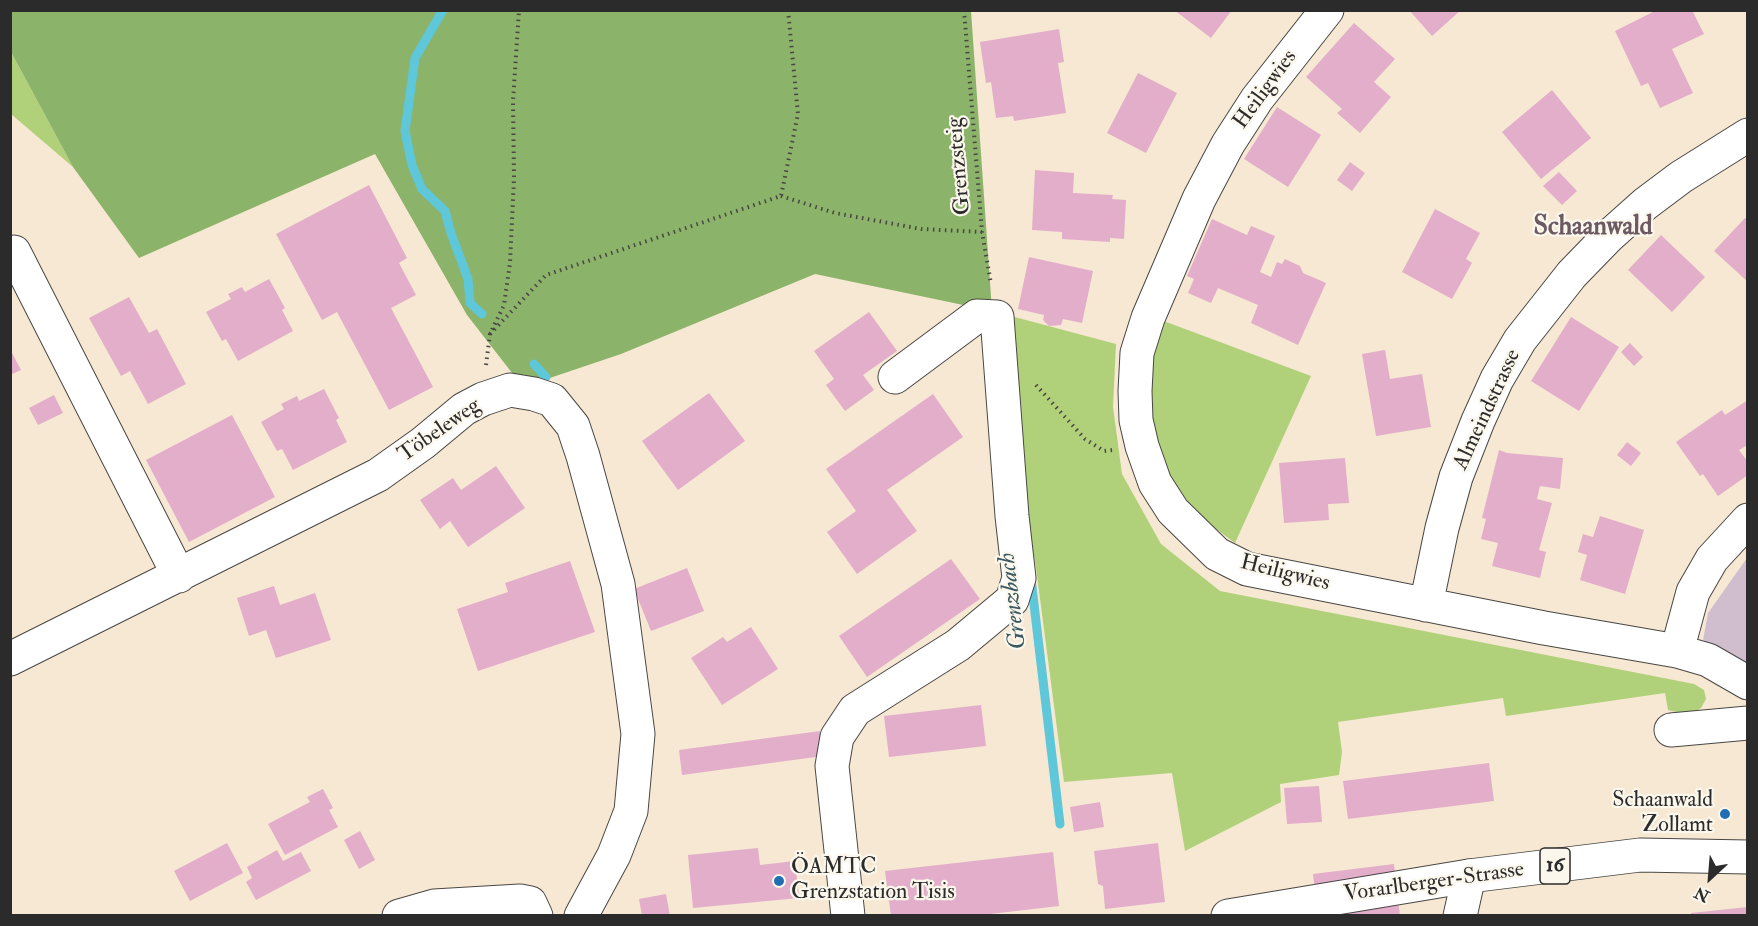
<!DOCTYPE html>
<html>
<head>
<meta charset="utf-8">
<style>
  body { margin:0 }
  #map { position:relative; width:1758px; height:926px; overflow:hidden; background:#f6e8d2; font-family:"IM FELL Double Pica",serif }
  canvas { display:block }
  .frame { position:absolute; inset:0; border:12px solid #2b2b2b; pointer-events:none }
  .north { position:absolute; left:1680px; top:848px; width:60px; height:60px; -webkit-text-stroke:4px #fbf7ec; paint-order:stroke; rotate:206deg; font-size:16px; font-weight:700; line-height:24px; text-align:center; color:#2b2b2b }
  .north::after { content:''; display:block; margin:auto; width:21px; height:27px; background:#2b2b2b; clip-path:polygon(50% 0,100% 100%,50% 72%,0 100%) }
</style>
</head>
<body>
<div id="map">
<canvas width="1758" height="926"></canvas>
<div class="frame"></div>
<div class="north">N</div>
</div>
<script>
const ctx = document.querySelector('canvas').getContext('2d');
ctx.lineJoin = 'round';
function fill(path, color) { ctx.fillStyle = color; ctx.fill(path, 'evenodd'); }
const poly = rows => new Path2D(rows.map(r => 'M' + r).join(''));
function strokePath(path, color, width, dash) { ctx.strokeStyle = color; ctx.lineWidth = width; ctx.lineCap = dash ? 'butt' : 'round'; ctx.setLineDash(dash || []); ctx.stroke(path); }
function label(font, color, halo, rows, align = 'center') {
  ctx.font = font + ' "IM FELL Double Pica",serif'; ctx.lineWidth = 4.5; ctx.setLineDash([]); ctx.textBaseline = 'middle'; ctx.strokeStyle = halo; ctx.fillStyle = color; for (const [text, x, y, turn = 0] of rows) {
    ctx.save(); ctx.translate(x, y); ctx.rotate((+turn || 0) * Math.PI / 180); ctx.textAlign = isNaN(turn) ? turn : align; if (halo) ctx.strokeText(text, 0, 0); ctx.fillText(text, 0, 0); ctx.restore();
  }
}
fill(poly([
  [1747,558,1747,667,1703,640,1708,613]
]), '#d0bdce');
fill(poly([
  [11,52,73,167,11,114],
  [992,311,1116,344,1113,407,1122,474,1161,544,1220,591,1694,684,1704,690,1706,699,1701,708,1689,715,1668,710,1665,693,1506,716,1503,698,1338,722,1342,752,1339,775,1280,784,1281,802,1185,851,1172,773,1064,782,1036,568],
  [1161,320,1311,376,1235,543,1196,514,1165,468,1149,419,1148,365]
]), '#b0d17a');
fill(poly([
  [10,11,971,11,992,311,815,274,621,354,523,387,467,315,375,154,139,258,73,167,11,52]
]), '#8cb36a');
strokePath(poly([
  [443,10,415,58,405,131,412,165,422,189,445,211,451,233,468,279,470,303,482,314],
  [534,364,546,377],
  [1031,579,1060,824]
]), '#5ec7da', 9);
fill(poly([
  [1174,10,1232,10,1211,38],
  [1409,10,1461,10,1432,36],
  [1657,10,1692,10,1704,34,1672,49,1693,93,1660,108,1648,83,1641,86,1615,31],
  [1354,23,1395,59,1374,82,1391,97,1360,133,1337,113,1342,109,1306,77],
  [1059,29,1064,62,1058,63,1066,113,1014,121,1013,116,996,118,991,82,986,83,980,42],
  [1138,73,1177,93,1146,153,1107,133],
  [1552,90,1591,138,1541,179,1502,132],
  [1277,107,1321,135,1288,187,1244,159],
  [1350,162,1365,173,1352,191,1337,180],
  [1035,170,1074,173,1073,193,1113,195,1112,199,1126,200,1124,239,1110,238,1110,242,1062,239,1062,232,1032,230],
  [1559,172,1577,191,1562,205,1543,186],
  [369,185,407,258,399,263,416,295,391,308,433,387,389,410,337,312,322,320,276,234],
  [1435,209,1480,233,1466,259,1472,263,1452,299,1402,272],
  [1745,218,1748,220,1748,282,1714,251],
  [1212,219,1247,235,1251,226,1275,236,1260,272,1271,277,1277,262,1282,264,1285,259,1300,266,1303,273,1326,283,1298,345,1251,323,1258,305,1218,288,1211,303,1188,293,1194,279,1187,276],
  [1661,235,1705,277,1672,312,1628,270],
  [1029,257,1093,271,1082,323,1063,319,1061,325,1049,326,1043,320,1044,315,1018,309],
  [269,279,285,308,282,310,293,331,238,361,226,339,222,341,206,312,231,299,228,294,242,287,245,292],
  [129,297,149,333,157,329,186,384,148,404,130,371,121,376,89,318],
  [869,312,897,351,863,375,874,390,845,411,826,385,834,379,814,351],
  [1571,317,1619,347,1579,411,1531,381],
  [1630,343,1643,357,1634,366,1621,352],
  [10,349,21,370,10,375],
  [1385,350,1390,379,1422,374,1431,427,1376,436,1362,354],
  [324,389,339,418,336,420,347,442,293,470,282,449,277,451,261,422,284,409,281,404,297,396,299,401],
  [709,393,745,441,678,490,642,441],
  [933,394,963,437,887,490,917,531,857,574,827,532,856,511,826,469],
  [54,395,63,413,38,425,29,408],
  [1748,400,1748,448,1746,446,1739,450,1748,462,1748,475,1718,496,1703,474,1700,476,1676,442,1722,410,1725,415],
  [232,415,275,497,189,542,146,460],
  [1627,442,1641,453,1631,466,1617,455],
  [1499,450,1507,453,1563,458,1560,489,1540,486,1537,499,1552,503,1539,550,1546,552,1540,578,1492,566,1498,543,1481,539,1486,519,1482,518],
  [1345,458,1349,503,1328,504,1329,520,1284,523,1279,463],
  [496,466,525,508,468,547,450,521,440,529,420,500,453,478,461,490],
  [1600,516,1644,530,1625,594,1580,580,1587,555,1578,552,1583,534,1593,537],
  [951,559,980,599,867,677,839,636],
  [570,561,595,632,478,671,457,609,508,592,505,583],
  [687,568,704,611,651,631,634,589],
  [274,586,280,605,315,593,331,640,276,658,266,630,249,636,237,598],
  [751,627,778,669,722,705,691,658,723,637,727,642],
  [981,705,986,746,889,757,884,716],
  [820,731,823,756,682,775,679,750],
  [1489,763,1494,801,1348,819,1343,781],
  [1319,786,1322,822,1287,824,1284,788],
  [323,789,333,808,329,810,338,827,285,855,268,824,310,802,307,797],
  [1100,802,1104,827,1074,832,1070,807],
  [360,831,375,860,359,869,344,840],
  [227,843,243,873,190,901,174,871],
  [1158,843,1165,902,1105,909,1103,886,1098,884,1094,851],
  [758,848,760,865,795,861,799,898,693,908,688,855],
  [277,850,283,861,301,852,311,871,256,900,246,882,252,878,247,867],
  [1053,852,1059,906,973,916,891,916,885,871],
  [1394,864,1400,916,1318,916,1313,874],
  [666,894,670,916,642,916,639,899],
  [1748,907,1748,916,1691,916,1691,913]
]), '#e3aeca');
const minor = poly([
  [1327,10,1257,99,1228,144,1199,199,1148,318,1137,353,1135,391,1136,420,1142,446,1155,483,1173,511,1217,554,1247,569,1544,628,1677,651,1708,660,1748,683],
  [10,253,14,252,179,576],
  [1426,605,1442,528,1456,477,1478,421,1497,379,1520,340,1572,274,1608,237,1645,204,1681,177,1748,135],
  [1677,651,1693,592,1712,559,1748,520],
  [10,659,378,475,423,443,464,409,483,399,510,390,534,394,552,400,573,426,583,456,618,584,638,734,631,811,614,855,581,916],
  [1671,730,1748,723],
  [399,916,434,906,520,901,530,903,536,916],
  [848,916,832,766,837,737,855,710,958,645,1012,600,1019,578,1012,516,997,317,977,316,895,377],
  [1460,916,1469,876]
]);
const major = poly([
  [1228,916,1469,876,1640,855,1748,857]
]);
strokePath(minor, '#494744', 35);
strokePath(major, '#494744', 35);
strokePath(poly([
  [964,10,982,232,991,284],
  [781,196,835,213,921,229,982,232],
  [490,334,546,275,781,196,798,114,788,10],
  [486,365,490,334,504,305,510,263,514,178,513,101,519,10],
  [1036,385,1085,439,1104,451,1112,450]
]), '#494744', 4, [1.5, 4.5]);
strokePath(minor, '#fff', 33);
strokePath(major, '#fff', 33);
for (const [x, y, r, color] of [
  [1725,814,6,"#1f6fb2"],
  [779,881,6,"#1f6fb2"]
]) { const dot = new Path2D(); dot.arc(x, y, r, 0, 2 * Math.PI); ctx.fillStyle = color; ctx.fill(dot); strokePath(dot, '#fbf7ec', 2); }
for (const [x, y, w] of [
  [1555,866,30]
]) { const box = new Path2D(); box.roundRect(x - w / 2, y - 18, w, 36, 4.5); ctx.fillStyle = '#fbf7ec'; ctx.fill(box); strokePath(box, '#2b2b2b', 1.5); }
label('bold 21px', '#2b2b2b', null, [
  ["16",1555,866]
]);
label('22px', '#2b2b2b', '#fbf7ec', [
  ["Heiligwies",1266,90,-54],
  ["Grenzsteig",960,166,-95],
  ["Almeindstrasse",1488,410,-65],
  ["Töbeleweg",440,431,-35],
  ["Heiligwies",1285,574,14],
  ["Vorarlberger-Strasse",1434,883,-8]
]);
label('22px', '#2b2b2b', '#fbf7ec', [
  ["Schaanwald",1713,801],
  ["Zollamt",1713,826],
  ["ÖAMTC",791,868,"left"],
  ["Grenzstation Tisis",791,893,"left"]
], 'right');
label('italic 24px', '#3a5a60', '#fbf7ec', [
  ["Grenzbach",1014,601,-97]
]);
label('bold 26px', '#6b5963', '#fbf7ec', [
  ["Schaanwald",1593,228]
]);
</script>
</body>
</html>
